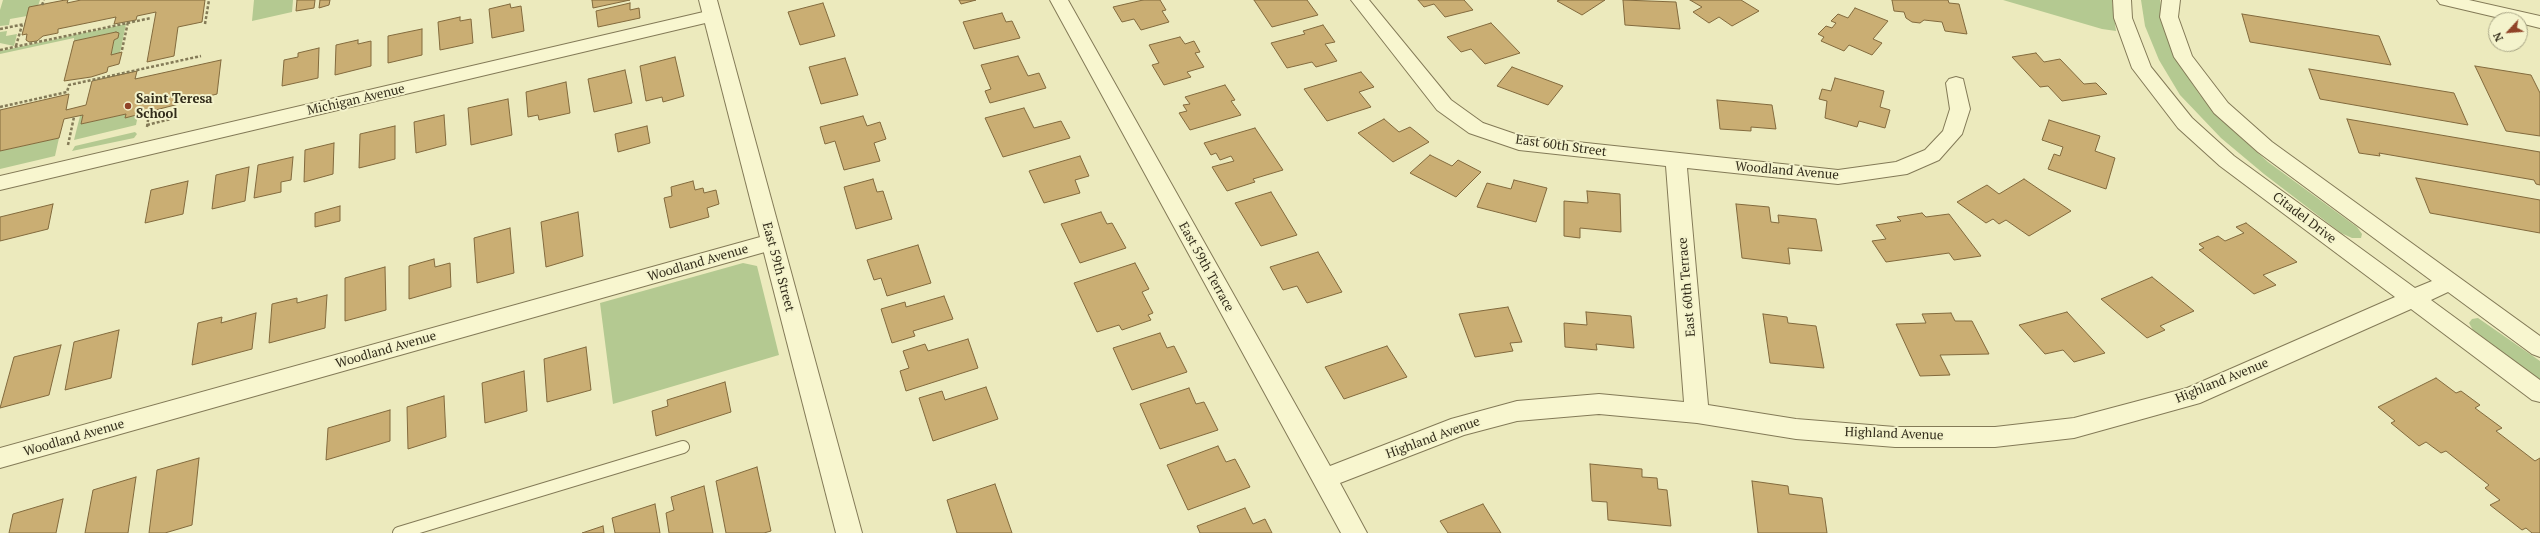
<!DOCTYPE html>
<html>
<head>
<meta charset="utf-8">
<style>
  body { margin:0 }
  #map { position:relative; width:2540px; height:533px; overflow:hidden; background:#eceabd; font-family:"PT Serif",serif }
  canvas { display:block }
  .north { position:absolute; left:2488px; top:12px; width:40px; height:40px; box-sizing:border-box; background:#f4f3cc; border:1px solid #a7a485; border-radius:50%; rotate:244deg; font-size:11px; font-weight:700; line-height:16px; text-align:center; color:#332d1b }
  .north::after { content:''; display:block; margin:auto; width:14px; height:18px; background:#904328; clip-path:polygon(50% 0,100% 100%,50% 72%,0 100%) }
</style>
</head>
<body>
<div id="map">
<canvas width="2540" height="533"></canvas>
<div class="north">N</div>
</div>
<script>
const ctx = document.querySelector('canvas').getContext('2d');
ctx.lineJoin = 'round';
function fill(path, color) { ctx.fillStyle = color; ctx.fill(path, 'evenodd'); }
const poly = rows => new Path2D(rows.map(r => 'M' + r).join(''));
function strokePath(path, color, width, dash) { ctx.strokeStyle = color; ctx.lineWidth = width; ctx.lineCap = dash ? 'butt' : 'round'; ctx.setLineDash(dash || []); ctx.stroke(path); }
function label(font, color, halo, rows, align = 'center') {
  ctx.font = font + ' "PT Serif",serif'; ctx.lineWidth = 4; ctx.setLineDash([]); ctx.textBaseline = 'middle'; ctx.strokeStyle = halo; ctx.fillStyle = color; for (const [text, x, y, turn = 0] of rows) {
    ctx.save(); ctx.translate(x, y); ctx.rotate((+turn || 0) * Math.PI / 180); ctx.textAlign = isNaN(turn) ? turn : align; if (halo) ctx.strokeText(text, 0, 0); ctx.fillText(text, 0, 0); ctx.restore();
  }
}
fill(poly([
  [3,0,40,0,38,6,29,8,27,16,10,19,9,25,0,26,0,10],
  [254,0,293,0,292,12,252,21],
  [2003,0,2112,0,2116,31,2102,29],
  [2141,0,2160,0,2165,33,2181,67,2200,95,2230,128,2268,162,2357,227,2362,234,2361,238,2352,238,2341,233,2264,174,2221,138,2180,95,2159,60,2145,26],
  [126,24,120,53,111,55,114,40,118,38,119,33,116,32,74,41,74,38,0,54,0,51],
  [7,31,6,36,17,34,14,46,0,43,0,32],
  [126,114,125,118,138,115,136,125,74,140,80,116,83,115,81,124],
  [135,132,137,134,134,138,72,151,75,146],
  [59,138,55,156,0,169,0,151],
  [743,263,757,266,779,355,613,404,600,303],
  [2478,318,2540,361,2540,380,2473,330,2469,323,2472,319]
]), '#b4c991');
const building = poly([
  [65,0,68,0,67,3,81,0,205,0,202,22,178,27,174,56,147,62,156,12,137,16,136,20,114,24,116,17,58,29,58,33,43,36,37,41,29,42,26,40,27,34,22,35,29,7,65,0],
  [297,0,315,0,314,8,296,11,297,0],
  [320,0,330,0,329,5,319,8,320,0],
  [592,0,630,0,593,8,592,0],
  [959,0,976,0,961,4,959,0],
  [1143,0,1160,0,1166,10,1162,11,1169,22,1141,30,1134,19,1122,22,1113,7,1143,0],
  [1254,0,1307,0,1318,15,1272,27,1254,0],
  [1418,0,1464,0,1473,10,1445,17,1434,4,1424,7,1418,0],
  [1560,0,1605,0,1582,15,1557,1,1560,0],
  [1623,0,1676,2,1680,29,1625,25,1623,0],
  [1690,0,1741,0,1759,11,1732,26,1719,17,1709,23,1693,12,1702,7,1690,0],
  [1892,0,1948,0,1949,3,1959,4,1967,34,1945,31,1942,22,1924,20,1920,23,1912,22,1906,18,1904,12,1894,11,1892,0],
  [630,3,630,10,639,8,640,18,598,27,596,11,630,3],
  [823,3,835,36,800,45,788,12,823,3],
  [510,4,511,8,521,6,524,31,492,38,489,9,510,4],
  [1855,8,1888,21,1873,39,1882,43,1872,55,1849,45,1844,51,1821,41,1824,37,1818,34,1826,26,1832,28,1836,23,1831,21,1838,14,1848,18,1855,8],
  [1002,13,1006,22,1012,21,1020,38,974,49,963,22,1002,13],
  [2242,14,2379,36,2391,65,2250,42,2242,14],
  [460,17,460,21,471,19,473,43,440,50,438,22,460,17],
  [1491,23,1520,53,1485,64,1471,49,1461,52,1447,37,1491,23],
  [1323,25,1335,42,1325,44,1337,61,1316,67,1312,62,1287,68,1271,43,1305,34,1303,31,1323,25],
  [422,29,422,55,388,63,388,36,422,29],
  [116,32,119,33,118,38,114,40,111,55,122,52,119,64,108,67,107,72,91,77,64,81,74,41,116,32],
  [1180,37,1185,44,1194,41,1200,52,1195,53,1204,67,1187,72,1191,77,1164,85,1152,65,1159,63,1149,45,1180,37],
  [358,40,358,44,371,41,371,66,335,75,336,45,358,40],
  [319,48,318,78,282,86,284,60,298,57,298,53,319,48],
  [2036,53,2044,62,2060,59,2084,84,2096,83,2107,94,2062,101,2048,86,2040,87,2012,57,2036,53],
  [1018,56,1028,76,1039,73,1046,88,990,103,985,91,991,89,981,65,1018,56],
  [675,57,684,96,663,102,662,97,646,101,640,66,675,57],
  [845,58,858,95,821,104,809,67,845,58],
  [221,60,217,94,125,118,126,114,81,124,83,115,64,119,59,138,0,151,0,110,69,94,66,110,86,105,92,81,137,71,135,79,221,60],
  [2475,66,2531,75,2540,93,2540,136,2506,131,2475,66],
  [1512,67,1563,86,1548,105,1497,86,1512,67],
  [2309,69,2454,93,2468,125,2320,99,2309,69],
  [625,70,632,103,594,112,588,79,625,70],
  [1361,72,1374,87,1359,92,1371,107,1327,121,1304,89,1361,72],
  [1835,78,1884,91,1880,107,1890,110,1885,128,1859,121,1857,127,1825,118,1827,101,1819,99,1822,89,1831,91,1835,78],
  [566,82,570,113,539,120,538,115,528,117,526,92,566,82],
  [1225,85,1235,100,1231,101,1241,115,1190,130,1179,113,1187,111,1183,105,1190,104,1185,97,1225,85],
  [508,99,512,135,471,145,468,108,508,99],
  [1717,100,1772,105,1776,129,1751,127,1751,131,1720,129,1717,100],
  [1024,108,1034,128,1061,121,1070,138,1003,157,985,118,1024,108],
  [444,115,446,145,416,153,414,122,444,115],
  [863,116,867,126,880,122,886,139,874,143,880,161,844,170,835,141,825,144,820,127,863,116],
  [1384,119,1399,132,1410,127,1429,142,1393,162,1358,133,1384,119],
  [2347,119,2540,152,2540,185,2536,184,2534,180,2379,153,2380,156,2359,153,2347,119],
  [2049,120,2100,136,2095,151,2115,158,2106,189,2048,169,2054,154,2060,156,2063,147,2042,140,2049,120],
  [395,126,395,159,359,168,360,134,395,126],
  [647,126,650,143,618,152,615,134,647,126],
  [1255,128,1283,170,1253,179,1255,182,1227,191,1212,167,1234,161,1231,156,1220,160,1216,153,1211,155,1204,143,1255,128],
  [334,143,333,174,304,182,305,150,334,143],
  [1430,155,1452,166,1458,160,1481,172,1456,197,1410,173,1430,155],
  [1080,156,1089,176,1075,180,1080,193,1044,203,1029,171,1080,156],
  [293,157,291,180,281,182,281,192,254,198,258,165,293,157],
  [249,167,245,201,212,209,216,175,249,167],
  [2416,178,2540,200,2540,233,2430,213,2416,178],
  [873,179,877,192,883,191,892,219,856,229,844,187,873,179],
  [2024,179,2071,211,2029,236,2006,220,1999,224,1993,219,1986,223,1957,202,1987,185,1999,194,2024,179],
  [1514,180,1547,188,1536,222,1477,207,1487,183,1511,189,1514,180],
  [188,181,183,214,145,223,151,190,188,181],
  [693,181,695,190,703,188,704,193,716,190,719,204,707,208,709,217,670,228,664,198,672,196,671,187,693,181],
  [1587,191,1620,194,1621,232,1580,228,1580,238,1564,236,1564,201,1588,203,1587,191],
  [1271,192,1297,235,1261,246,1235,203,1271,192],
  [53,204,48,229,0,241,0,217,53,204],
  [1736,204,1769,207,1771,222,1779,223,1778,215,1816,219,1822,251,1788,248,1790,264,1742,258,1736,204],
  [340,206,340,221,315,227,315,213,340,206],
  [578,212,583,256,546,267,541,222,578,212],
  [1101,212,1107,224,1112,223,1126,248,1080,263,1061,224,1101,212],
  [1922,213,1926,217,1949,214,1981,256,1954,260,1949,253,1886,262,1872,241,1886,239,1876,225,1901,221,1897,217,1922,213],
  [2246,223,2297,262,2263,275,2276,285,2254,294,2199,250,2204,248,2199,244,2218,236,2225,241,2244,233,2236,227,2246,223],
  [510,228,514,273,477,283,474,238,510,228],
  [918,245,931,283,887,296,881,278,874,280,867,260,918,245],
  [1318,252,1342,292,1307,303,1297,286,1283,290,1270,267,1318,252],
  [434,259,435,267,450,263,451,287,409,299,409,266,434,259],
  [1135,263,1149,289,1142,292,1153,313,1148,315,1151,320,1122,330,1119,325,1097,332,1074,283,1135,263],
  [385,267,386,310,345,321,345,278,385,267],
  [2152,277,2194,311,2160,326,2165,330,2147,338,2101,299,2152,277],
  [327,295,325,328,269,343,272,304,297,298,297,303,327,295],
  [944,296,953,319,913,331,915,336,892,343,881,309,905,302,906,307,944,296],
  [1508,307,1522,342,1510,343,1513,351,1475,357,1459,314,1508,307],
  [1586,312,1631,316,1634,348,1596,344,1597,350,1565,347,1564,323,1587,325,1586,312],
  [2067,312,2105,353,2074,362,2063,350,2045,354,2019,325,2067,312],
  [256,313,252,349,192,365,198,323,222,317,221,323,256,313],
  [1951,313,1955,321,1972,321,1989,354,1940,355,1950,375,1920,376,1896,324,1926,323,1922,314,1951,313],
  [1763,314,1787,317,1788,323,1816,326,1824,368,1770,363,1763,314],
  [119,330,111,378,65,390,74,342,119,330],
  [1160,333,1167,348,1174,346,1187,372,1132,390,1113,348,1160,333],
  [968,339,978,368,906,391,900,371,909,368,903,351,925,344,928,351,968,339],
  [61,345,49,395,0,408,14,357,61,345],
  [1387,346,1407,377,1344,399,1325,367,1387,346],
  [586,347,591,390,547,402,544,359,586,347],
  [524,371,527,411,485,423,482,383,524,371],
  [2436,378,2456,393,2461,391,2480,405,2475,408,2502,428,2496,431,2535,461,2540,458,2540,533,2532,533,2526,528,2522,530,2490,505,2500,500,2485,488,2489,485,2446,451,2441,453,2426,442,2419,446,2391,423,2395,421,2378,407,2436,378],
  [725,382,731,412,656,436,652,411,668,406,667,400,725,382],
  [986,387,998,419,933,441,919,398,942,391,945,400,986,387],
  [1189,388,1196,404,1204,402,1218,430,1160,449,1140,404,1189,388],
  [444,396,446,437,408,449,407,407,444,396],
  [390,410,390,441,326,460,328,428,390,410],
  [1218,446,1226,462,1235,459,1250,487,1188,510,1167,465,1218,446],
  [199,458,192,525,165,533,149,533,157,470,199,458],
  [1590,464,1642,469,1642,477,1657,478,1658,489,1667,490,1671,526,1608,520,1607,502,1592,501,1590,464],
  [757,467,771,531,764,533,726,533,716,481,757,467],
  [136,477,128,533,85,533,93,490,136,477],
  [1752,481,1788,486,1789,494,1822,498,1827,533,1758,533,1752,481],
  [995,484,1012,533,957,533,947,500,995,484],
  [704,486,713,533,669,533,666,513,674,510,671,497,704,486],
  [63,499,56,533,9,533,13,514,63,499],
  [655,504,660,533,615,533,612,518,655,504],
  [1483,504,1501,533,1448,533,1440,521,1483,504],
  [1245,508,1253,524,1265,519,1272,533,1200,533,1197,526,1245,508],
  [603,526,604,533,582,533,603,526]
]);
fill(building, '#caae73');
strokePath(building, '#826a3d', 1);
const service = poly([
  [399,533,683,447]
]);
const minor = poly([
  [1050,0,1068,0,1330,466,1451,419,1517,401,1599,394,1684,402,1666,166,1519,150,1469,133,1437,110,1351,0,1369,0,1451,100,1483,123,1521,136,1838,170,1896,162,1925,150,1943,131,1950,109,1946,83,1949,79,1956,77,1963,79,1970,109,1962,134,1939,160,1907,174,1838,184,1687,168,1708,405,1796,419,1895,427,1995,427,2074,418,2187,388,2395,297,2220,166,2178,128,2132,68,2114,18,2113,0,2131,0,2132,18,2151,67,2192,118,2234,156,2415,288,2432,281,2258,152,2214,113,2174,57,2160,17,2162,0,2180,0,2178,17,2192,56,2228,103,2272,142,2540,336,2540,357,2532,354,2448,292,2431,300,2540,380,2540,402,2532,400,2411,309,2200,403,2074,438,1995,447,1895,447,1796,439,1697,423,1599,414,1517,421,1464,435,1340,483,1367,533,1341,533,1050,0],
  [2437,0,2469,0,2540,16,2540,28,2520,23,2520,20,2508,20,2440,4,2437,0],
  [712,10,718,12,721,16,718,20,0,190,0,176,712,10],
  [771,234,779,236,782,242,779,248,0,468,0,448,771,234]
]);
const tertiary = poly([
  [699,0,717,0,862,533,836,533,699,0]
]);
strokePath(service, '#837a57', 14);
strokePath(minor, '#837a57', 2);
strokePath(tertiary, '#837a57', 2);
strokePath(poly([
  [42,5,44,0],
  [205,24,209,0],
  [0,29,25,24],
  [16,46,22,25],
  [0,50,151,18],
  [122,50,128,22],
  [0,107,67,92,69,85,201,56],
  [147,125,171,119],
  [147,127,149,113],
  [68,145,74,117]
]), '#837a57', 2.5, [3, 2]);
strokePath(service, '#f8f6cf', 12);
fill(minor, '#f8f6cf');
fill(tertiary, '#f8f6cf');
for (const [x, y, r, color] of [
  [128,106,4,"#904328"]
]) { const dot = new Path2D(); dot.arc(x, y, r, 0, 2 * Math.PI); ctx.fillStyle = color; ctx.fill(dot); strokePath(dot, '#f4f3cc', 1.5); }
label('bold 13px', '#332d1b', '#f4f3cc', [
  ["Saint Teresa",136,99],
  ["School",136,114]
], 'left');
label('13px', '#332d1b', '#f4f3cc', [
  ["Michigan Avenue",356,100,-13],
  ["East 60th Street",1561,146,8],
  ["Woodland Avenue",1787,171,5],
  ["Citadel Drive",2304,218,37],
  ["Woodland Avenue",698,263,-16],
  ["East 59th Street",778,267,75],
  ["East 59th Terrace",1206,267,61],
  ["East 60th Terrace",1687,287,-95],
  ["Woodland Avenue",386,350,-16],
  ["Highland Avenue",2222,381,-22],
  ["Highland Avenue",1894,434,2],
  ["Woodland Avenue",74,438,-16],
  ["Highland Avenue",1433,438,-20]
]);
</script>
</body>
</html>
